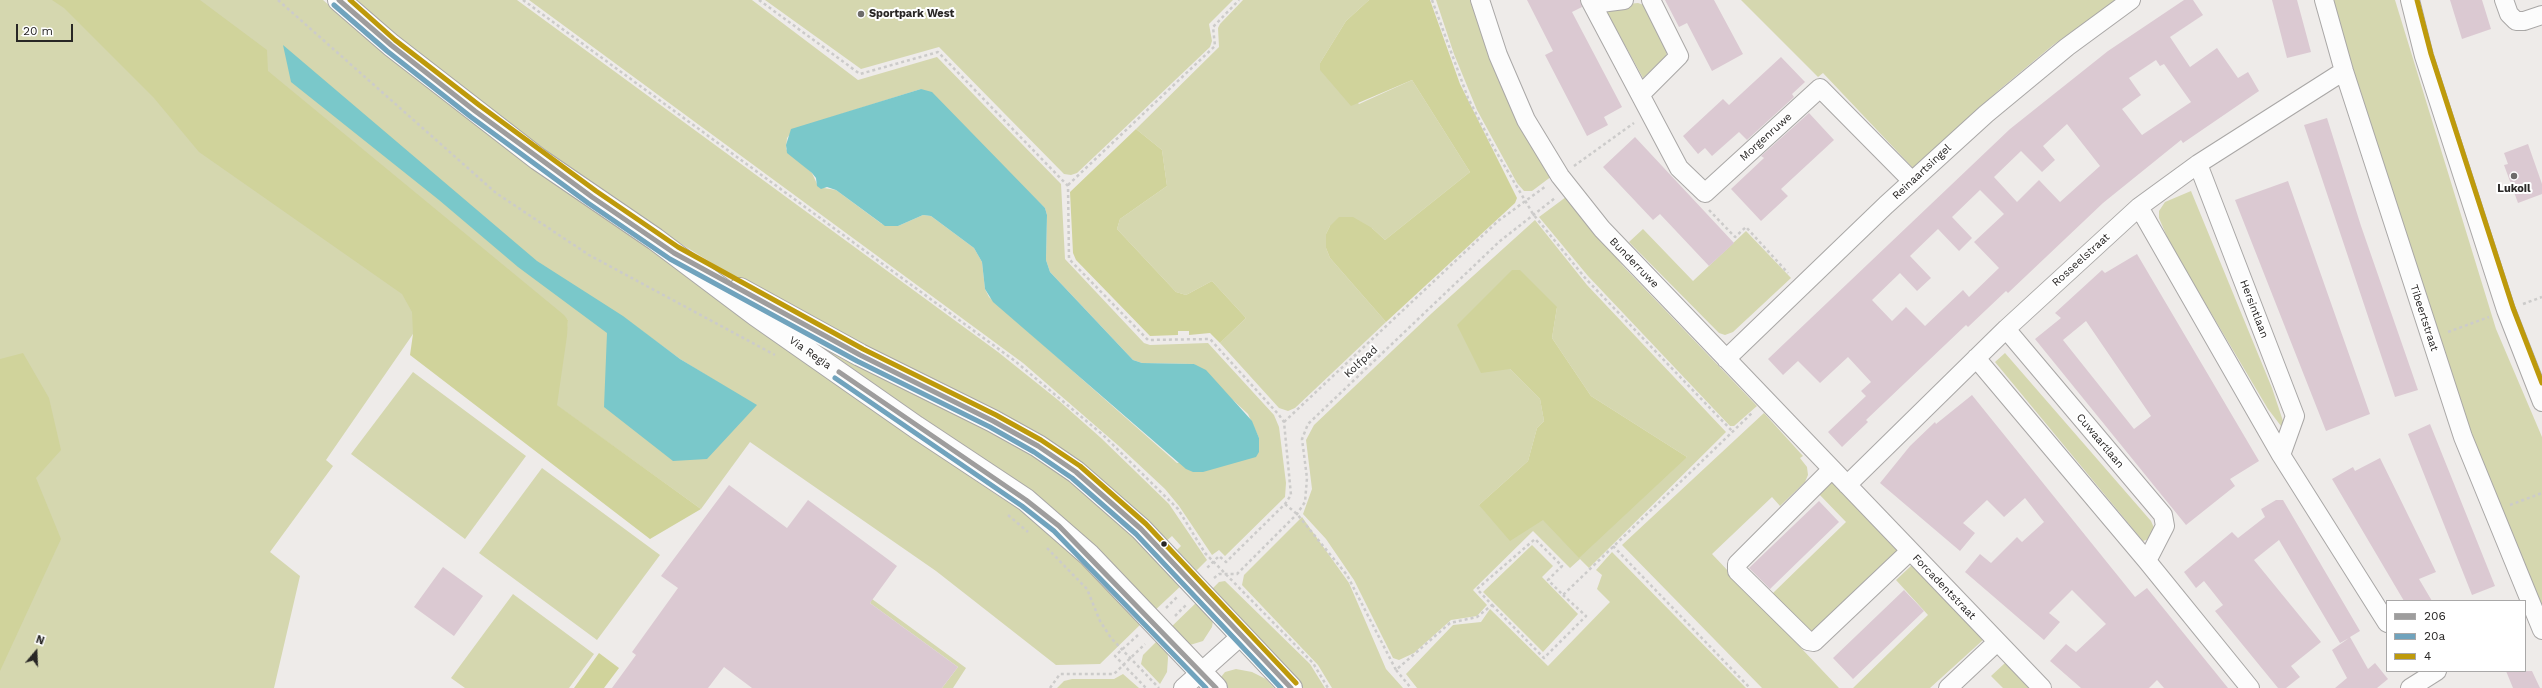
<!DOCTYPE html>
<html>
<head>
<meta charset="utf-8">
<style>
  body { margin:0 }
  #map { position:relative; width:2542px; height:688px; overflow:hidden; background:#eeebe9; font-family:"Work Sans",sans-serif }
  canvas { display:block }
  .legend { position:absolute; left:2386px; top:600px; width:140px; height:72px; box-sizing:border-box; background:#fff; border:1px solid #a9a8a8; margin:0; padding:5px 7px; list-style:none; font-size:12px; color:#282625 }
  .legend li { display:flex; align-items:center; gap:8px; height:20px }
  .legend b { width:20px; border:1px solid #a9a8a8 }
  .north { position:absolute; left:16px; top:632px; width:40px; height:40px; -webkit-text-stroke:3px #fff; paint-order:stroke; rotate:19deg; font-size:11px; font-weight:700; line-height:16px; text-align:center; color:#282625 }
  .north::after { content:''; display:block; margin:auto; width:14px; height:18px; background:#282625; clip-path:polygon(50% 0,100% 100%,50% 72%,0 100%) }
  .scale { position:absolute; left:16px; top:24px; width:57px; height:18px; box-sizing:border-box; border:2px solid #282625; border-top:0; padding-left:5px; font-size:12px; line-height:14px; white-space:nowrap; color:#282625; -webkit-text-stroke:3px #fff; paint-order:stroke }
</style>
</head>
<body>
<div id="map">
<canvas width="2542" height="688"></canvas>
<ul class="legend">
<li><b style="height:5px;background:#9e9d9d"></b>206</li>
<li><b style="height:5px;background:#70a3bd"></b>20a</li>
<li><b style="height:5px;background:#be9a0b"></b>4</li>
</ul>
<div class="north">N</div>
<div class="scale">20 m</div>
</div>
<script>
const ctx = document.querySelector('canvas').getContext('2d');
ctx.lineJoin = 'round';
function fill(path, color) { ctx.fillStyle = color; ctx.fill(path, 'evenodd'); }
const poly = rows => new Path2D(rows.map(r => 'M' + r).join(''));
function strokePath(path, color, width, dash) { ctx.strokeStyle = color; ctx.lineWidth = width; ctx.lineCap = dash ? 'butt' : 'round'; ctx.setLineDash(dash || []); ctx.stroke(path); }
function label(font, color, halo, rows, align = 'center') {
  ctx.font = font + ' "Work Sans",sans-serif'; ctx.lineWidth = 4; ctx.setLineDash([]); ctx.textBaseline = 'middle'; ctx.strokeStyle = halo; ctx.fillStyle = color; for (const [text, x, y, turn = 0] of rows) {
    ctx.save(); ctx.translate(x, y); ctx.rotate((+turn || 0) * Math.PI / 180); ctx.textAlign = isNaN(turn) ? turn : align; if (halo) ctx.strokeText(text, 0, 0); ctx.fillText(text, 0, 0); ctx.restore();
  }
}
fill(poly([
  [0,0,323,0,377,47,526,164,659,253,939,450,969,476,1003,499,1032,514,1143,622,1100,664,1056,665,936,571,750,442,701,509,556,405,568,320,433,209,413,334,326,460,333,466,270,552,300,576,274,688,0,688],
  [623,317,680,359,756,406,604,407],
  [352,0,517,0,998,352,1058,400,1101,438,1169,504,1207,560,1196,571,1177,550,1181,546,1172,536,1163,544,1127,508,749,286,662,232,554,158,483,105],
  [529,0,752,0,858,80,937,57,1061,184,1065,259,1144,343,1150,345,1208,343,1274,415,1279,427,1286,483,1285,497,1225,556,1219,550,1212,555,1179,506,1165,489,1120,447,1023,363],
  [921,89,1045,208,1047,215,1046,260,1050,272,1133,360,1142,363,1194,364,1248,414,1259,438,1259,452,1177,463,989,297,985,289,982,262,974,248,931,216,923,215,898,226,882,224,836,190,824,188,817,184,812,173,786,149,787,138,794,129],
  [765,0,1233,0,1209,24,1212,41,1210,47,1077,173,1071,175,1064,174,939,47,861,69],
  [1243,0,1369,0,1346,21,1320,63,1359,104,1412,80,1470,172,1385,240,1372,228,1330,226,1326,234,1326,248,1330,258,1386,322,1295,408,1288,411,1279,408,1220,343,1246,318,1212,281,1186,295,1176,292,1117,229,1120,219,1167,186,1162,150,1136,129,1219,47,1218,28,1220,24],
  [1436,0,1472,0,1552,176,1532,191,1524,191,1517,183,1477,110,1454,54],
  [1741,0,2117,0,2053,45,1999,90,1913,168,1823,73,1818,77],
  [2332,0,2395,0,2496,329,2542,437,2542,617,2442,365],
  [1638,3,1644,5,1668,48,1666,56,1643,78,1605,9,1606,6],
  [2191,191,2272,388,2285,427,2281,426,2268,409,2170,244,2159,218,2159,211,2165,202],
  [1566,197,1623,266,1757,406,1734,426,1730,426,1588,276,1539,217],
  [1535,220,1587,285,1726,432,1589,568,1580,559,1570,568,1533,531,1473,590,1487,605,1477,616,1451,620,1414,653,1399,660,1393,658,1354,580,1326,539,1303,514,1312,489,1306,440,1314,425,1432,313],
  [1557,307,1552,338,1591,396,1687,457,1543,519,1479,505,1528,461,1537,428,1544,421,1540,399,1510,369],
  [1643,229,1693,281,1746,231,1791,278,1733,332,1725,335,1719,333,1629,242],
  [765,311,1061,470,1184,583,1151,614,1101,562],
  [2005,353,2151,521,2155,530,2149,539,2143,541,1995,362],
  [413,372,526,456,465,539,351,454],
  [1764,413,1803,456,1800,458,1807,467,1808,475,1805,482,1780,506,1772,497,1712,554,1839,688,1762,688,1622,545],
  [542,468,660,555,597,640,479,553],
  [1830,479,1900,551,1812,636,1772,594,1846,522,1817,492],
  [1302,517,1349,583,1386,669,1403,688,1332,688,1318,665,1242,585,1244,575],
  [1532,545,1553,566,1542,577,1578,614,1543,652,1483,592],
  [1612,552,1746,688,1417,688,1406,674,1453,625,1481,622,1490,609,1548,666,1610,602,1597,589,1602,575,1596,570],
  [1912,565,1983,640,1930,688,1853,688,1928,615,1896,580],
  [1225,581,1310,664,1325,688,1301,688,1209,592,1219,582],
  [513,594,594,654,569,688,465,688,451,678],
  [872,599,966,668,953,688,942,688,958,667,870,603],
  [1199,600,1213,621,1212,627,1203,641,1190,645,1168,630],
  [1159,639,1167,650,1168,658,1167,672,1160,684,1141,664,1143,655],
  [2005,663,2029,688,2003,688,1991,676],
  [1236,669,1252,672,1266,679,1274,688,1224,688,1221,677,1225,672],
  [1123,674,1139,688,1057,688,1064,681,1072,679,1114,679]
]), '#d5d7af');
fill(poly([
  [52,0,200,0,267,50,268,71,564,315,568,320,567,336,557,405,701,509,650,539,410,355,413,334,412,312,402,294,199,152,154,98,64,8],
  [1369,0,1430,0,1460,84,1517,198,1515,203,1386,322,1330,258,1326,248,1326,234,1330,226,1339,217,1353,217,1372,228,1385,240,1470,172,1412,80,1351,106,1320,70,1320,63,1346,21],
  [1136,129,1162,150,1167,186,1120,219,1117,229,1176,292,1186,295,1212,281,1246,318,1220,343,1210,333,1189,335,1189,331,1178,331,1178,335,1150,336,1076,260,1073,253,1070,192],
  [1512,270,1520,270,1557,307,1552,338,1591,396,1687,457,1579,558,1543,520,1510,541,1479,505,1528,461,1537,428,1544,421,1540,399,1510,369,1481,373,1457,325],
  [23,353,49,398,61,450,36,478,61,539,0,671,0,359],
  [599,653,619,668,604,688,574,688]
]), '#d0d39b');
fill(poly([
  [283,45,537,261,623,316,680,359,757,405,707,459,673,461,604,407,607,333,518,267,439,200,291,82],
  [921,89,932,92,1045,208,1047,215,1046,260,1050,272,1133,360,1142,363,1194,364,1206,370,1252,421,1259,438,1259,452,1256,457,1203,472,1193,472,1186,469,993,302,985,289,982,262,974,248,931,216,923,215,898,226,885,226,836,190,827,187,821,189,817,186,816,178,812,173,787,153,786,145,791,129]
]), '#7ac8ca');
fill(poly([
  [1527,0,1580,0,1582,7,1572,12,1622,107,1604,117,1608,125,1587,136,1545,55,1553,51],
  [1665,0,1714,0,1743,54,1712,71,1687,23,1679,27],
  [2184,0,2193,0,2203,15,2170,37,2190,67,2217,48,2238,78,2248,72,2259,91,2183,143,2181,140,2103,203,2008,293,2006,291,1968,327,1966,325,1866,420,1868,422,1842,447,1828,432,1866,396,1861,391,1871,382,1848,357,1820,383,1798,361,1783,375,1768,359,2010,129,2108,51],
  [2156,60,2160,66,2164,64,2191,102,2142,135,2122,109,2141,95,2129,78],
  [2067,124,2100,166,2060,202,2039,180,2017,202,1994,177,2021,151,2042,172,2055,160,2043,146],
  [1980,190,2004,214,1974,242,1999,268,1969,297,1963,290,1925,326,1906,307,1892,321,1872,300,1900,273,1917,291,1931,278,1910,256,1938,229,1959,251,1972,238,1952,217],
  [2272,0,2297,0,2311,52,2287,58],
  [2450,0,2482,0,2491,29,2462,39],
  [1781,57,1805,82,1792,94,1794,97,1747,140,1739,132,1712,156,1705,148,1698,154,1683,136,1723,99,1729,105],
  [1809,113,1834,140,1781,189,1788,196,1761,221,1731,189,1764,158,1761,156],
  [2327,118,2361,226,2418,390,2395,397,2304,125],
  [1635,137,1734,243,1709,266,1660,214,1653,220,1603,167],
  [2528,144,2542,184,2542,194,2518,203,2504,165,2508,164,2504,153],
  [2288,181,2370,414,2326,431,2235,200],
  [2137,254,2259,461,2230,479,2235,486,2186,525,2035,339,2061,318,2055,313,2102,270,2105,273],
  [2086,321,2151,416,2134,429,2063,340],
  [1972,395,2135,597,2147,588,2228,688,2164,688,2157,680,2149,688,2081,688,2050,661,2066,644,2076,652,2106,624,2072,590,2049,613,2060,622,2044,640,1965,572,1980,554,1991,563,2017,537,2022,542,2044,522,2025,498,2004,517,1987,500,1963,523,1975,533,1960,551,1880,483,1910,446,1935,422,1936,424],
  [2430,424,2495,586,2472,595,2408,434],
  [2380,458,2436,572,2419,579,2432,601,2404,601,2332,479,2353,467,2355,471],
  [729,485,787,528,808,500,897,566,870,603,958,667,942,688,752,688,724,667,708,688,612,688,636,655,632,652,678,588,661,576],
  [2276,500,2283,500,2360,631,2350,637,2368,669,2375,663,2388,679,2377,688,2335,688,2347,678,2332,650,2349,638,2340,643,2279,540,2254,560,2321,642,2291,666,2300,677,2286,688,2278,688,2215,611,2223,605,2204,581,2196,588,2184,572,2232,532,2238,538,2265,517,2261,509],
  [1819,501,1839,522,1770,589,1749,568],
  [443,567,483,596,454,636,414,607],
  [1904,590,1924,611,1853,679,1833,658],
  [2506,671,2532,671,2540,688,2513,688]
]), '#dbc9d2');
const minor = poly([
  [1480,0,1498,55,1526,120,1560,176,1602,229,2042,688],
  [1590,0,1679,168,1705,193,1820,88,1912,181],
  [2324,0,2344,71,2463,437,2542,630],
  [2410,0,2424,56,2506,310,2542,402],
  [2504,0,2509,14,2516,21,2524,21,2542,15],
  [1593,4,1624,0],
  [1641,94,1679,56,1651,0],
  [2198,164,2295,416,2281,455],
  [2139,207,2281,455,2387,623],
  [2006,329,2163,515,2165,526,2147,561],
  [1976,358,2147,561,2250,688],
  [1726,359,1886,205,1986,114,2067,47,2131,0],
  [1832,469,1737,564,1737,571,1808,641,1814,642,1910,551],
  [1847,485,2006,329,2139,207,2198,164,2344,71],
  [1183,688,1241,636],
  [1948,688,1997,642],
  [2410,688,2437,671]
]);
const major = poly([
  [339,0,391,45,538,159,655,239,756,315,916,427,1026,500,1089,555,1216,688],
  [740,289,860,355,993,421,1038,446,1076,472,1141,529,1291,688]
]);
strokePath(minor, '#a9a7a6', 20);
strokePath(major, '#a9a7a6', 24);
strokePath(poly([
  [278,0,496,193,589,255,775,355],
  [523,0,1015,361,1103,435,1178,509,1205,553,1313,663,1328,688],
  [759,0,860,74,938,52,1068,186,1069,259,1148,340,1210,339,1279,415,1284,422,1291,495,1285,504,1226,562,1219,556,1206,569],
  [1432,0,1468,98,1494,148,1533,214,1586,279,1733,432],
  [1574,166,1634,123],
  [1068,185,1215,46,1213,27,1239,0],
  [1709,210,1735,237,1746,227,1788,273],
  [2523,304,2542,297],
  [2448,332,2489,317],
  [1284,422,1498,221,1546,186],
  [1285,504,1297,514,1347,575,1396,670,1450,623,1477,617,1492,605,1477,589,1535,539,1562,566,1548,580,1563,595,1753,412],
  [2510,505,2542,493],
  [1008,515,1028,532],
  [1613,546,1750,688],
  [1047,548,1087,589,1100,621,1111,638,1159,688],
  [1214,578,1219,574,1237,574,1297,514,1305,502,1307,478,1302,439,1308,424,1500,241,1555,198],
  [1492,605,1544,658,1586,616,1563,595],
  [1166,608,1177,597],
  [1175,616,1186,605],
  [1138,635,1115,656,1146,688],
  [1396,670,1411,688],
  [1050,688,1060,674,1114,674,1145,644]
]), '#cccbca', 2.5, [3, 3]);
strokePath(minor, '#fcfcfc', 18);
strokePath(major, '#fcfcfc', 22);
strokePath(poly([
  [339,0,391,45,475,111,592,197,674,253,860,355,993,421,1038,446,1076,472,1141,529,1291,688],
  [839,372,1026,500,1059,526,1216,688]
]), '#9e9d9d', 5);
strokePath(poly([
  [334,5,387,51,471,117,588,203,670,259,857,361,990,427,1034,452,1072,478,1136,534,1281,688],
  [835,378,1022,506,1054,531,1206,688]
]), '#70a3bd', 5);
strokePath(poly([
  [350,0,395,40,479,105,596,191,678,247,863,349,996,415,1041,440,1080,466,1146,524,1296,683],
  [2417,0,2431,54,2513,308,2542,383]
]), '#be9a0b', 5);
for (const [x, y, r, color] of [
  [861,14,4,"#6d6b6a"],
  [2514,176,4,"#6d6b6a"],
  [1164,544,3.5,"#282625"]
]) { const dot = new Path2D(); dot.arc(x, y, r, 0, 2 * Math.PI); ctx.fillStyle = color; ctx.fill(dot); strokePath(dot, '#fff', 1.5); }
label('bold 11px', '#282625', '#fff', [
  ["Sportpark West",869,14],
  ["Lukoil",2514,189,"center"]
], 'left');
label('11px', '#282625', '#fff', [
  ["Morgenruwe",1766,137,-42],
  ["Reinaartsingel",1922,172,-43],
  ["Rosseelstraat",2081,260,-42],
  ["Bunderruwe",1634,263,46],
  ["Hersintlaan",2254,309,69],
  ["Tibeertstraat",2424,318,72],
  ["Via Regia",810,353,35],
  ["Kolfpad",1361,362,-43],
  ["Cuwaartlaan",2100,441,50],
  ["Forcadentstraat",1944,587,46]
]);
</script>
</body>
</html>
